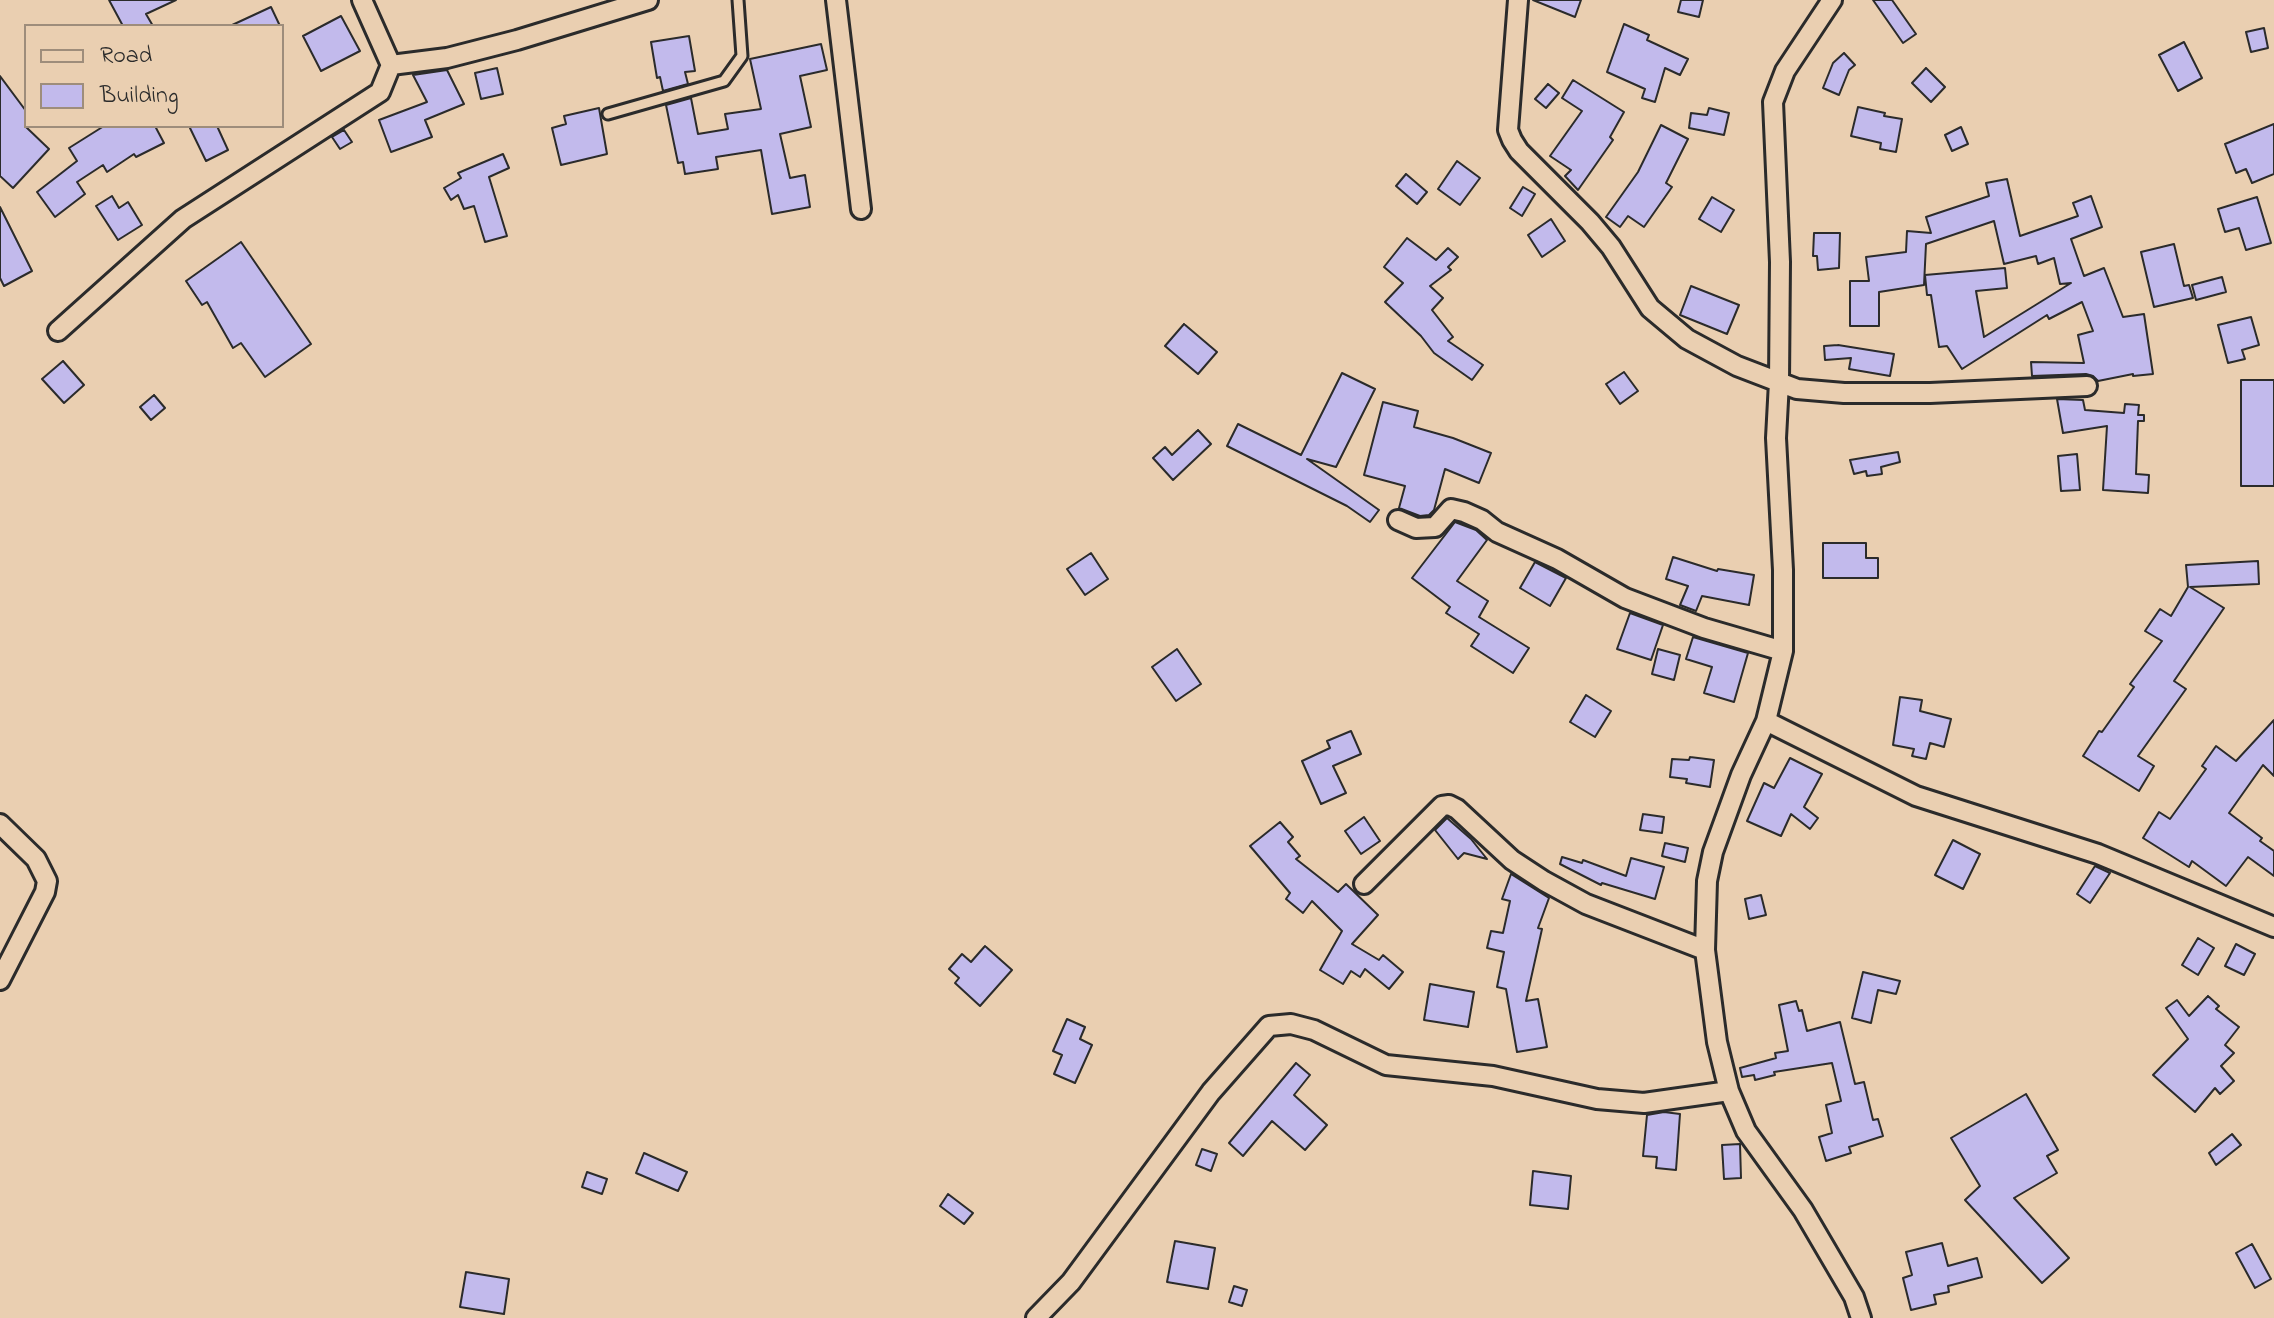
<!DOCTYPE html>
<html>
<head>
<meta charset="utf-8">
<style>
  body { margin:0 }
  #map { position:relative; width:2274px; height:1318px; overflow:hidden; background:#eacfb1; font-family:"Indie Flower",sans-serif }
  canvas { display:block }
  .legend { position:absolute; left:24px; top:24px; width:260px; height:104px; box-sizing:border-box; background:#eacfb1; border:2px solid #9e8d7b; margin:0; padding:10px 14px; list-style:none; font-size:24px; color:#2b2b2b }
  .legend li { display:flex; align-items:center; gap:16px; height:40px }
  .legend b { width:40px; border:2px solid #9e8d7b }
</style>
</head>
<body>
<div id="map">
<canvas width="2274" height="1318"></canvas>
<ul class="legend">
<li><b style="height:10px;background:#eacfb1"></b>Road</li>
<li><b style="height:22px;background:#c2baec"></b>Building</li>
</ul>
</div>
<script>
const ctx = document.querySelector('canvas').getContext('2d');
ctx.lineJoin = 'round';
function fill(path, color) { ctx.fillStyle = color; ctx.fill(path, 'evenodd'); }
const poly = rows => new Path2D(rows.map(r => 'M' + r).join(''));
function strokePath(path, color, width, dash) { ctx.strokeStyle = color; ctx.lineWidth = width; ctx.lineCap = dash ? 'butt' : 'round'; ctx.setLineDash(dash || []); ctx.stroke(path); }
const building = poly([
  [109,0,176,0,146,14,153,26,123,26,109,0],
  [1533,0,1581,0,1575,17,1533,0],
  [1681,0,1703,0,1699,17,1678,12,1681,0],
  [1873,0,1892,0,1916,34,1903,43,1873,0],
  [271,7,280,26,230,26,271,7],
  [341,16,360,51,321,71,303,36,341,16],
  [1624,24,1649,35,1647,40,1688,59,1680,75,1665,68,1655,102,1642,98,1645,89,1607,72,1624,24],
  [2264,28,2268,48,2251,52,2246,32,2264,28],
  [689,36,695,71,685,72,688,84,663,91,660,77,657,78,651,42,689,36],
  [2184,42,2202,78,2178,91,2159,55,2184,42],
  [821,44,827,70,800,76,811,127,780,134,790,178,805,175,810,207,772,214,761,150,716,157,718,169,685,174,683,162,678,163,666,105,691,98,698,134,728,129,725,114,761,109,750,59,821,44],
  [1844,53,1855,65,1849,70,1839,95,1823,88,1833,63,1844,53],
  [497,68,503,94,481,99,475,73,497,68],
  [1926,68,1945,87,1931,102,1912,83,1926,68],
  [447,70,464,104,425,120,432,137,391,152,379,120,427,102,413,75,447,70],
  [0,76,26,111,26,127,49,149,13,188,0,176,0,76],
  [1573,80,1624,112,1610,137,1613,140,1578,190,1565,176,1571,170,1550,156,1582,111,1562,98,1573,80],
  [1548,84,1559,93,1546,108,1535,99,1548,84],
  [1858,107,1885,113,1884,116,1902,119,1896,152,1880,149,1881,143,1851,136,1858,107],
  [599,108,607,154,561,165,552,128,566,124,564,116,599,108],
  [1709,108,1729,113,1724,135,1689,128,1691,113,1707,115,1709,108],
  [2274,124,2274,174,2252,183,2246,169,2236,173,2225,144,2274,124],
  [1661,125,1688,139,1666,183,1672,187,1644,227,1628,216,1620,227,1606,217,1638,172,1661,125],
  [104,126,155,126,164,143,136,157,134,154,107,172,103,165,77,182,85,194,55,217,37,192,77,161,69,148,104,126],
  [189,126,217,126,228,150,206,161,189,126],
  [1961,127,1968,144,1952,151,1945,135,1961,127],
  [344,130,352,142,340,149,332,137,344,130],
  [503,154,509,168,489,177,507,236,485,242,474,206,464,209,458,195,451,200,444,188,461,178,458,173,503,154],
  [1457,161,1480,178,1460,205,1438,189,1457,161],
  [1406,174,1427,192,1417,204,1396,186,1406,174],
  [2007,179,2020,236,2078,216,2073,203,2091,196,2102,227,2071,239,2084,276,2104,268,2123,317,2144,314,2153,374,2133,376,2133,374,2098,381,2093,376,2086,374,2032,376,2031,362,2084,363,2078,335,2093,331,2082,302,2049,319,2047,315,1962,369,1947,346,1939,347,1931,295,1927,295,1925,275,2005,268,2007,288,1976,291,1984,337,2071,283,2060,284,2054,258,2038,264,2036,256,2004,264,1994,221,1926,244,1924,285,1879,292,1879,326,1850,326,1850,281,1869,281,1866,257,1906,252,1907,231,1931,233,1926,217,1989,196,1986,183,2007,179],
  [1523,187,1535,194,1522,216,1510,208,1523,187],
  [112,196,119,208,128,202,142,225,118,240,96,206,112,196],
  [1712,197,1734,210,1721,232,1699,219,1712,197],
  [2257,197,2271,243,2246,250,2239,228,2225,232,2218,209,2257,197],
  [0,207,32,271,4,286,0,278,0,207],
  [1551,219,1565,241,1542,257,1528,235,1551,219],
  [1814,233,1840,233,1839,268,1818,270,1817,256,1813,256,1814,233],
  [1407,238,1436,260,1448,248,1458,257,1448,267,1451,270,1430,286,1443,298,1432,310,1453,337,1448,341,1483,365,1472,380,1434,353,1421,336,1385,302,1403,283,1384,267,1407,238],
  [241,242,311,344,265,377,241,343,233,348,207,302,202,305,186,281,241,242],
  [2174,244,2184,286,2189,285,2193,298,2154,307,2141,252,2174,244],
  [2222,277,2226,292,2196,300,2192,285,2222,277],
  [1691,286,1739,305,1727,334,1680,315,1691,286],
  [2251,317,2259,345,2242,350,2245,359,2228,363,2218,325,2251,317],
  [1184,324,1217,352,1198,374,1165,346,1184,324],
  [1838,345,1894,354,1890,376,1849,369,1851,358,1825,360,1824,346,1838,345],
  [63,361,84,385,64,403,42,379,63,361],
  [1624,372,1638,391,1620,404,1606,384,1624,372],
  [1342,373,1375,389,1336,467,1307,459,1379,510,1370,522,1347,506,1227,446,1238,424,1301,455,1342,373],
  [2241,380,2274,380,2274,486,2241,486,2241,380],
  [154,395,165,408,151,420,140,407,154,395],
  [2057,399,2083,400,2085,410,2124,413,2125,404,2139,405,2138,415,2144,415,2144,421,2138,421,2136,474,2149,475,2148,493,2103,490,2107,426,2063,433,2057,399],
  [1383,402,1418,411,1414,427,1453,438,1491,453,1479,483,1445,469,1434,510,1429,515,1420,516,1399,508,1405,486,1364,475,1383,402],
  [1198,430,1211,444,1173,480,1153,458,1165,447,1172,455,1198,430],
  [1898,452,1900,462,1881,467,1882,474,1867,476,1866,471,1854,474,1850,460,1898,452],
  [2077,454,2080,490,2061,491,2058,456,2077,454],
  [1455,522,1476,530,1487,540,1457,581,1488,601,1479,617,1529,648,1513,673,1471,646,1479,634,1446,613,1450,607,1412,578,1455,522],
  [1823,543,1866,543,1866,558,1878,558,1878,578,1823,578,1823,543],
  [1091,553,1108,579,1085,595,1067,569,1091,553],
  [1673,557,1717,571,1718,569,1754,575,1749,605,1702,596,1696,611,1680,605,1688,586,1666,579,1673,557],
  [2258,561,2259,584,2190,587,2224,608,2174,681,2186,689,2138,756,2154,766,2139,791,2083,756,2099,731,2102,732,2134,687,2130,684,2162,641,2145,631,2160,609,2171,616,2188,587,2186,565,2258,561],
  [1535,562,1566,578,1550,606,1520,588,1535,562],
  [1630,613,1663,625,1651,660,1617,649,1630,613],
  [1693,637,1748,653,1734,702,1704,693,1712,667,1686,659,1693,637],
  [1177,649,1201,684,1176,701,1152,667,1177,649],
  [1658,649,1680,655,1674,680,1652,674,1658,649],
  [1586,695,1611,711,1595,737,1570,722,1586,695],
  [1900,697,1922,700,1920,711,1951,719,1944,747,1930,743,1926,759,1912,756,1914,749,1893,745,1900,697],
  [2274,720,2274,776,2263,765,2229,813,2262,838,2260,841,2274,851,2274,876,2248,857,2226,886,2192,861,2189,867,2143,838,2159,812,2170,819,2206,769,2202,766,2216,746,2236,761,2274,720],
  [1351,731,1361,754,1333,766,1346,793,1321,804,1302,761,1330,748,1327,741,1351,731],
  [1690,757,1714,760,1710,787,1686,783,1687,779,1670,777,1672,759,1689,760,1690,757],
  [1790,758,1822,774,1804,807,1818,818,1810,829,1791,814,1781,836,1747,821,1764,783,1774,788,1790,758],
  [1643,814,1664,817,1662,833,1640,830,1643,814],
  [1364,817,1380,841,1361,854,1345,831,1364,817],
  [1447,818,1471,839,1487,859,1464,853,1458,859,1435,830,1447,818],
  [1280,822,1293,837,1288,842,1300,856,1296,859,1338,892,1346,884,1378,915,1352,944,1379,960,1383,955,1403,972,1389,989,1365,969,1360,977,1351,971,1343,984,1320,970,1342,931,1312,901,1303,913,1286,899,1290,893,1250,846,1280,822],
  [1953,840,1980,854,1963,889,1935,875,1953,840],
  [1665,843,1688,848,1685,862,1662,856,1665,843],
  [1562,857,1582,863,1583,860,1626,876,1631,858,1664,867,1655,899,1602,883,1601,885,1560,864,1562,857],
  [2095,866,2110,873,2090,903,2077,894,2095,866],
  [1511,874,1549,898,1538,928,1542,929,1526,1001,1538,999,1547,1047,1517,1052,1506,989,1497,987,1504,952,1487,948,1491,931,1503,933,1510,901,1502,899,1511,874],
  [1761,895,1766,915,1749,919,1745,899,1761,895],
  [2198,938,2214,948,2198,975,2182,965,2198,938],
  [2236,944,2255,954,2244,975,2225,966,2236,944],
  [985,946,1012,970,980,1006,955,983,959,978,949,969,962,954,971,962,985,946],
  [1863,972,1900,981,1896,994,1878,990,1871,1023,1852,1018,1863,972],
  [1430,984,1474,992,1468,1027,1424,1020,1430,984],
  [2208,996,2219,1006,2216,1009,2239,1027,2225,1045,2234,1053,2221,1066,2234,1081,2220,1094,2215,1088,2195,1112,2153,1075,2188,1039,2166,1008,2177,1000,2189,1016,2208,996],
  [1796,1001,1799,1011,1802,1010,1807,1031,1840,1022,1855,1084,1864,1082,1873,1120,1878,1119,1883,1136,1849,1147,1851,1153,1826,1161,1819,1137,1832,1133,1826,1105,1841,1101,1832,1063,1774,1072,1775,1075,1755,1080,1754,1075,1742,1077,1740,1068,1776,1058,1775,1053,1788,1051,1779,1005,1796,1001],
  [1067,1019,1085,1027,1080,1039,1092,1045,1075,1083,1054,1074,1062,1055,1053,1051,1067,1019],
  [1296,1063,1310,1075,1294,1095,1327,1125,1305,1150,1272,1121,1243,1156,1229,1143,1296,1063],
  [2026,1094,2058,1150,2047,1156,2057,1173,2014,1198,2069,1258,2042,1283,1965,1200,1980,1186,1951,1138,2026,1094],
  [1664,1112,1680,1114,1676,1170,1656,1168,1657,1157,1643,1156,1647,1115,1664,1112],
  [2232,1134,2241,1145,2216,1165,2209,1153,2232,1134],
  [1740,1144,1741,1178,1724,1179,1722,1145,1740,1144],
  [1202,1149,1217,1154,1211,1171,1196,1165,1202,1149],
  [644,1153,687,1172,678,1191,636,1173,644,1153],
  [1533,1171,1571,1176,1568,1209,1530,1205,1533,1171],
  [587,1172,607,1179,602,1194,582,1187,587,1172],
  [948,1194,973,1213,964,1224,940,1206,948,1194],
  [1175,1241,1215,1248,1208,1289,1167,1282,1175,1241],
  [1942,1243,1948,1266,1977,1258,1982,1277,1948,1286,1949,1292,1934,1295,1936,1304,1911,1310,1903,1278,1912,1275,1906,1252,1942,1243],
  [2252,1244,2271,1279,2255,1288,2236,1253,2252,1244],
  [466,1272,509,1279,504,1314,460,1307,466,1272],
  [1234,1286,1247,1290,1242,1306,1229,1302,1234,1286]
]);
fill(building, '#c2baec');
strokePath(building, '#2b2b2b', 2);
const lane = poly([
  [608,114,724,81,742,56,738,0]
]);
const street = poly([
  [836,0,861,209],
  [1518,0,1508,130,1512,140,1519,151,1590,222,1611,247,1650,308,1687,339,1737,366,1797,389,1844,393,1930,393,2087,386],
  [1832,0,1785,71,1773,102,1780,262,1779,382,1776,438,1783,570,1783,651,1766,721,1741,775,1713,852,1707,881,1705,950,1717,1042,1729,1091,1746,1131,1803,1210,1854,1297,1861,1318],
  [391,65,447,58,517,40,648,0],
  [58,331,183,219,380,92,391,65,362,0],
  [1398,520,1416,528,1435,527,1451,509,1464,512,1482,520,1497,532,1557,559,1625,598,1704,628,1783,651],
  [1766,721,1916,796,2098,854,2274,927],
  [0,824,36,859,47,881,45,892,0,980],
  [1364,884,1442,806,1449,805,1457,809,1512,860,1544,881,1586,904,1705,950],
  [1036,1318,1071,1282,1211,1092,1269,1026,1291,1024,1314,1030,1386,1065,1493,1076,1597,1099,1644,1103,1729,1091]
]);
strokePath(lane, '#2b2b2b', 15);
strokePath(street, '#2b2b2b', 24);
strokePath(lane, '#eacfb1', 9);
strokePath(street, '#eacfb1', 18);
</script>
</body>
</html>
